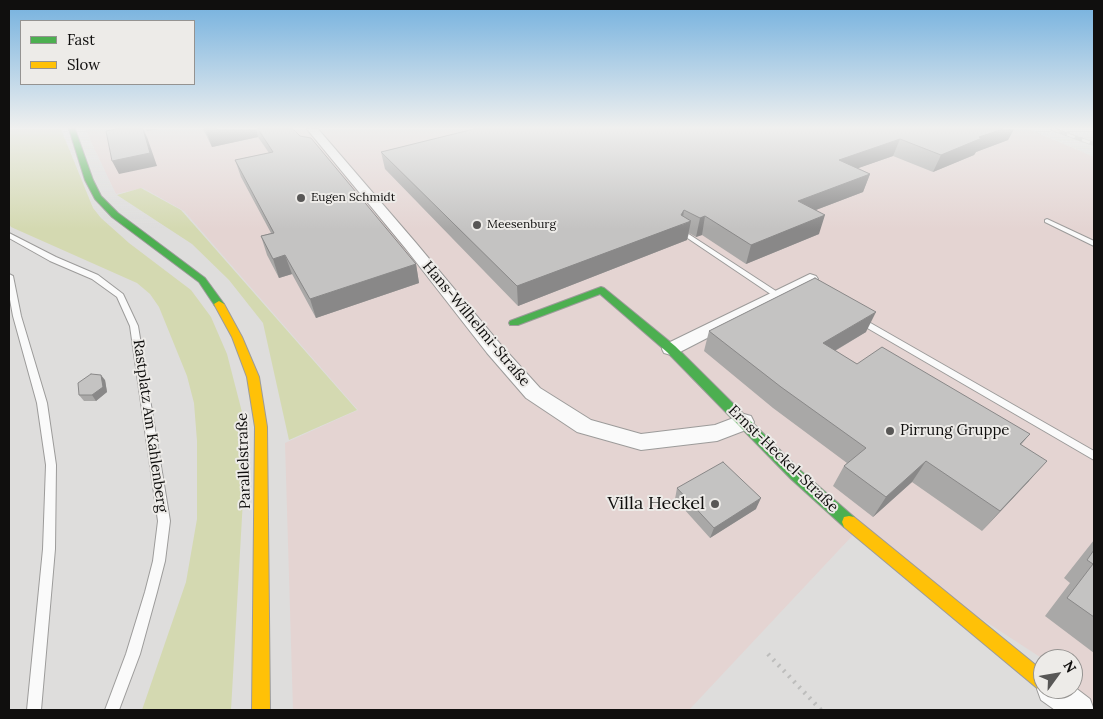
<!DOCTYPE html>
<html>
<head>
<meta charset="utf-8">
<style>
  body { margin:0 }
  #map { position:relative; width:1103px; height:719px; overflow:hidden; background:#dedddc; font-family:Lora,serif }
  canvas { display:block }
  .frame { position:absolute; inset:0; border:10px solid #100f0e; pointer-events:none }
  .legend { position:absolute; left:20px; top:20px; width:175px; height:65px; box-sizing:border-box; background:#edebe8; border:1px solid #959391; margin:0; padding:6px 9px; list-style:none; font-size:15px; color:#100f0e }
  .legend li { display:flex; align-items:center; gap:10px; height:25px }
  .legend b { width:25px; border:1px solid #959391 }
  .north { position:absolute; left:1033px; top:649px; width:50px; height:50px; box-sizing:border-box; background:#edebe8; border:1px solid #959391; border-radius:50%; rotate:58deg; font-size:14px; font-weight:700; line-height:20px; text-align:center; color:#100f0e }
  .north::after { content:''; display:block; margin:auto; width:18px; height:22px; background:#585756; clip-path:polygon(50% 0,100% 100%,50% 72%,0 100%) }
</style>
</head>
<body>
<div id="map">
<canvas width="1103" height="719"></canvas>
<div class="frame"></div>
<ul class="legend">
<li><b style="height:6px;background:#4caf50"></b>Fast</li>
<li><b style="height:6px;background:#ffc107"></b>Slow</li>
</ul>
<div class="north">N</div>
</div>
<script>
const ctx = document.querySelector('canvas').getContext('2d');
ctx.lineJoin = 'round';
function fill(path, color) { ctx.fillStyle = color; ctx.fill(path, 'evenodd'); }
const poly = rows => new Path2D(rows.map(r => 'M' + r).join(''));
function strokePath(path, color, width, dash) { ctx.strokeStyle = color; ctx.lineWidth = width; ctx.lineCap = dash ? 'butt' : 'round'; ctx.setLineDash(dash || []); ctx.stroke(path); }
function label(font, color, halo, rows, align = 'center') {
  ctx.font = font + ' Lora,serif'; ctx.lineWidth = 4; ctx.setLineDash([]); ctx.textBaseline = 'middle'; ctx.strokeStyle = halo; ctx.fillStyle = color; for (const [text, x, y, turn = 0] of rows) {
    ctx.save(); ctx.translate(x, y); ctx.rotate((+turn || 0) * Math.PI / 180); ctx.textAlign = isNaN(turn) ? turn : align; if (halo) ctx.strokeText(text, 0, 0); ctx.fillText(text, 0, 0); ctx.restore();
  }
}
fill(poly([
  [85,129,1029,129,1094,157,1094,710,1068,710,1073,689,1073,659,1043,659,853,535,689,710,293,710,285,443,358,410,184,211,143,188,116,194]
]), '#e4d4d2');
fill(poly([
  [9,129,61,129,93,208,101,218,129,243,191,290,211,317,227,354,243,416,244,482,231,710,142,710,186,582,197,519,197,441,194,403,187,376,159,307,150,294,137,283,11,227,9,224],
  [141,188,181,210,357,410,289,440,263,323,229,280,192,244,117,195]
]), '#d4d9b1');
const lane = poly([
  [1047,219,1094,241,1094,246,1045,222,1045,220,1047,219],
  [682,230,684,231,782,295,778,297,775,297,680,233,679,232,682,230],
  [9,233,56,257,98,275,123,294,138,326,170,521,165,561,157,592,140,654,119,710,105,710,126,654,145,592,153,561,158,521,130,326,117,297,92,279,50,261,9,238,9,233],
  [9,274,13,276,21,316,47,403,56,465,55,549,41,710,27,710,43,549,46,465,37,403,13,316,9,294,9,274],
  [860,317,1094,451,1094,460,857,322,856,320,860,317]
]);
const street = poly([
  [307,129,318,129,416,243,501,345,540,388,591,420,641,434,715,425,744,414,751,416,754,422,751,428,717,441,641,450,577,432,526,398,487,353,406,249,307,129],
  [810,274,816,276,818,279,816,282,678,353,671,355,664,353,662,349,664,345,810,274],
  [1041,678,1043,678,1043,689,1073,689,1073,686,1090,699,1094,710,1055,710,1041,700,1037,689,1041,678]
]);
const fast = poly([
  [69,129,75,129,93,180,101,196,118,213,205,278,224,304,223,306,215,306,199,282,112,217,95,199,85,180,69,129],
  [601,287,604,288,675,346,801,471,854,517,856,522,854,527,849,528,844,527,791,479,667,352,600,294,518,325,510,325,509,323,510,321,601,287]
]);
const slow = poly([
  [219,301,224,304,242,337,259,377,267,427,270,710,252,710,255,427,247,377,232,337,214,304,219,301],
  [849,516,854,517,1043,671,1043,689,1047,689,1043,691,1037,688,844,527,842,522,844,517,849,516]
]);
strokePath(lane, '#9c9b9a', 2);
strokePath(street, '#9c9b9a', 2);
strokePath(fast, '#9c9b9a', 2);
strokePath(slow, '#9c9b9a', 2);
strokePath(poly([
  [768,654,821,710]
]), '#bdbdbc', 4.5, [2, 5.5]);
fill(lane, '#fafafa');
fill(street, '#fafafa');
fill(fast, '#4caf50');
fill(slow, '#ffc107');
const rail = poly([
  [1052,129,1094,144]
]);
strokePath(rail, '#c4c4c2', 4);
strokePath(rail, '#edebe8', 2.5, [8]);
fill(poly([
  [203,129,293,129,416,264,419,283,316,318,292,274,279,278,267,255,261,236,271,233,241,177,235,160,269,153,258,137,212,147],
  [474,129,1014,129,1008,140,976,152,974,155,933,172,893,156,858,168,870,174,863,192,816,210,819,234,746,264,702,235,696,237,689,233,687,240,518,306,385,169,381,152],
  [709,331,866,332,835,351,857,364,1030,434,1021,445,1029,481,982,531,912,482,873,517,833,486,844,466,847,463,773,408,704,351],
  [105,380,107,392,96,401,84,401,79,395],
  [677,488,756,509,710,538,675,499],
  [1094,540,1094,653,1045,616,1070,583,1064,578]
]), '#a9a8a7');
fill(poly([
  [143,129,147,137,157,166,119,174,112,161],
  [146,129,158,129,147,131],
  [217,129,256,129,258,137,212,147,206,131],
  [1003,129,1014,129,1008,140,976,152,974,155,933,172,941,155,979,137],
  [900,139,893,156,833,177,839,160],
  [870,174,863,192,792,219,798,201],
  [684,210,682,225,691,221,687,240,518,306,517,286,681,215],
  [825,215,819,234,746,264,751,245],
  [705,216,702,235,696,237,700,218],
  [285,255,292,274,279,278,273,259],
  [416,264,419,283,316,318,310,299],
  [876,312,866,332,814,363,823,343],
  [101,375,105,380,107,392,96,401,92,395],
  [926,461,912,482,873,517,886,497],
  [1047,461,1029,481,982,531,1000,511],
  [761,498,756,509,710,538,714,528]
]), '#898888');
const building = poly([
  [116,129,143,129,150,153,112,161,106,131,116,129],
  [205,129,217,129,206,131,205,129],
  [258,129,293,129,300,136,311,138,416,264,310,299,285,255,273,259,261,236,274,233,235,160,273,152,258,129],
  [474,129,1003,129,979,137,982,138,941,155,900,139,839,160,870,174,798,201,825,215,751,245,705,216,700,218,684,210,681,215,691,221,517,286,381,152,474,129],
  [815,278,876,312,823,343,857,364,882,347,1030,434,1020,444,1047,461,1000,511,926,461,886,497,844,466,866,448,781,387,709,331,815,278],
  [91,374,101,375,103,387,92,395,79,395,78,383,91,374],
  [723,462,761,498,714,528,677,488,723,462],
  [1094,550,1094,617,1067,598,1093,564,1087,560,1094,550]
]);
fill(building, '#c4c3c2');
strokePath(building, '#898888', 1);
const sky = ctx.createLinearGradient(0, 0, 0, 229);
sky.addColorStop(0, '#73b0de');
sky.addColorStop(0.56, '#f0f0ef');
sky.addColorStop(1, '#f0f0ef00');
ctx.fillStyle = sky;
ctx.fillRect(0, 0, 1103, 229);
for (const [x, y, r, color] of [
  [301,198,5,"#585756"],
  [477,225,5,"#585756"],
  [890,431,5,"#585756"],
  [715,504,5,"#585756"]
]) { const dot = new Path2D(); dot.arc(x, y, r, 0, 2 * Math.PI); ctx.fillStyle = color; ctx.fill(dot); strokePath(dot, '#edebe8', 2); }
label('12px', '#100f0e', '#edebe8', [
  ["Eugen Schmidt",311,198],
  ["Meesenburg",487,225]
], 'left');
label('15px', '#100f0e', '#edebe8', [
  ["Hans-Wilhelmi-Straße",476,324,50],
  ["Rastplatz Am Kahlenberg",150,426,82],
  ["Ernst-Heckel-Straße",783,459,44],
  ["Parallelstraße",244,461,-92]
]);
label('15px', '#100f0e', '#edebe8', [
  ["Pirrung Gruppe",900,431]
], 'left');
label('18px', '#100f0e', '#edebe8', [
  ["Villa Heckel",705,504]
], 'right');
</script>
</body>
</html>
